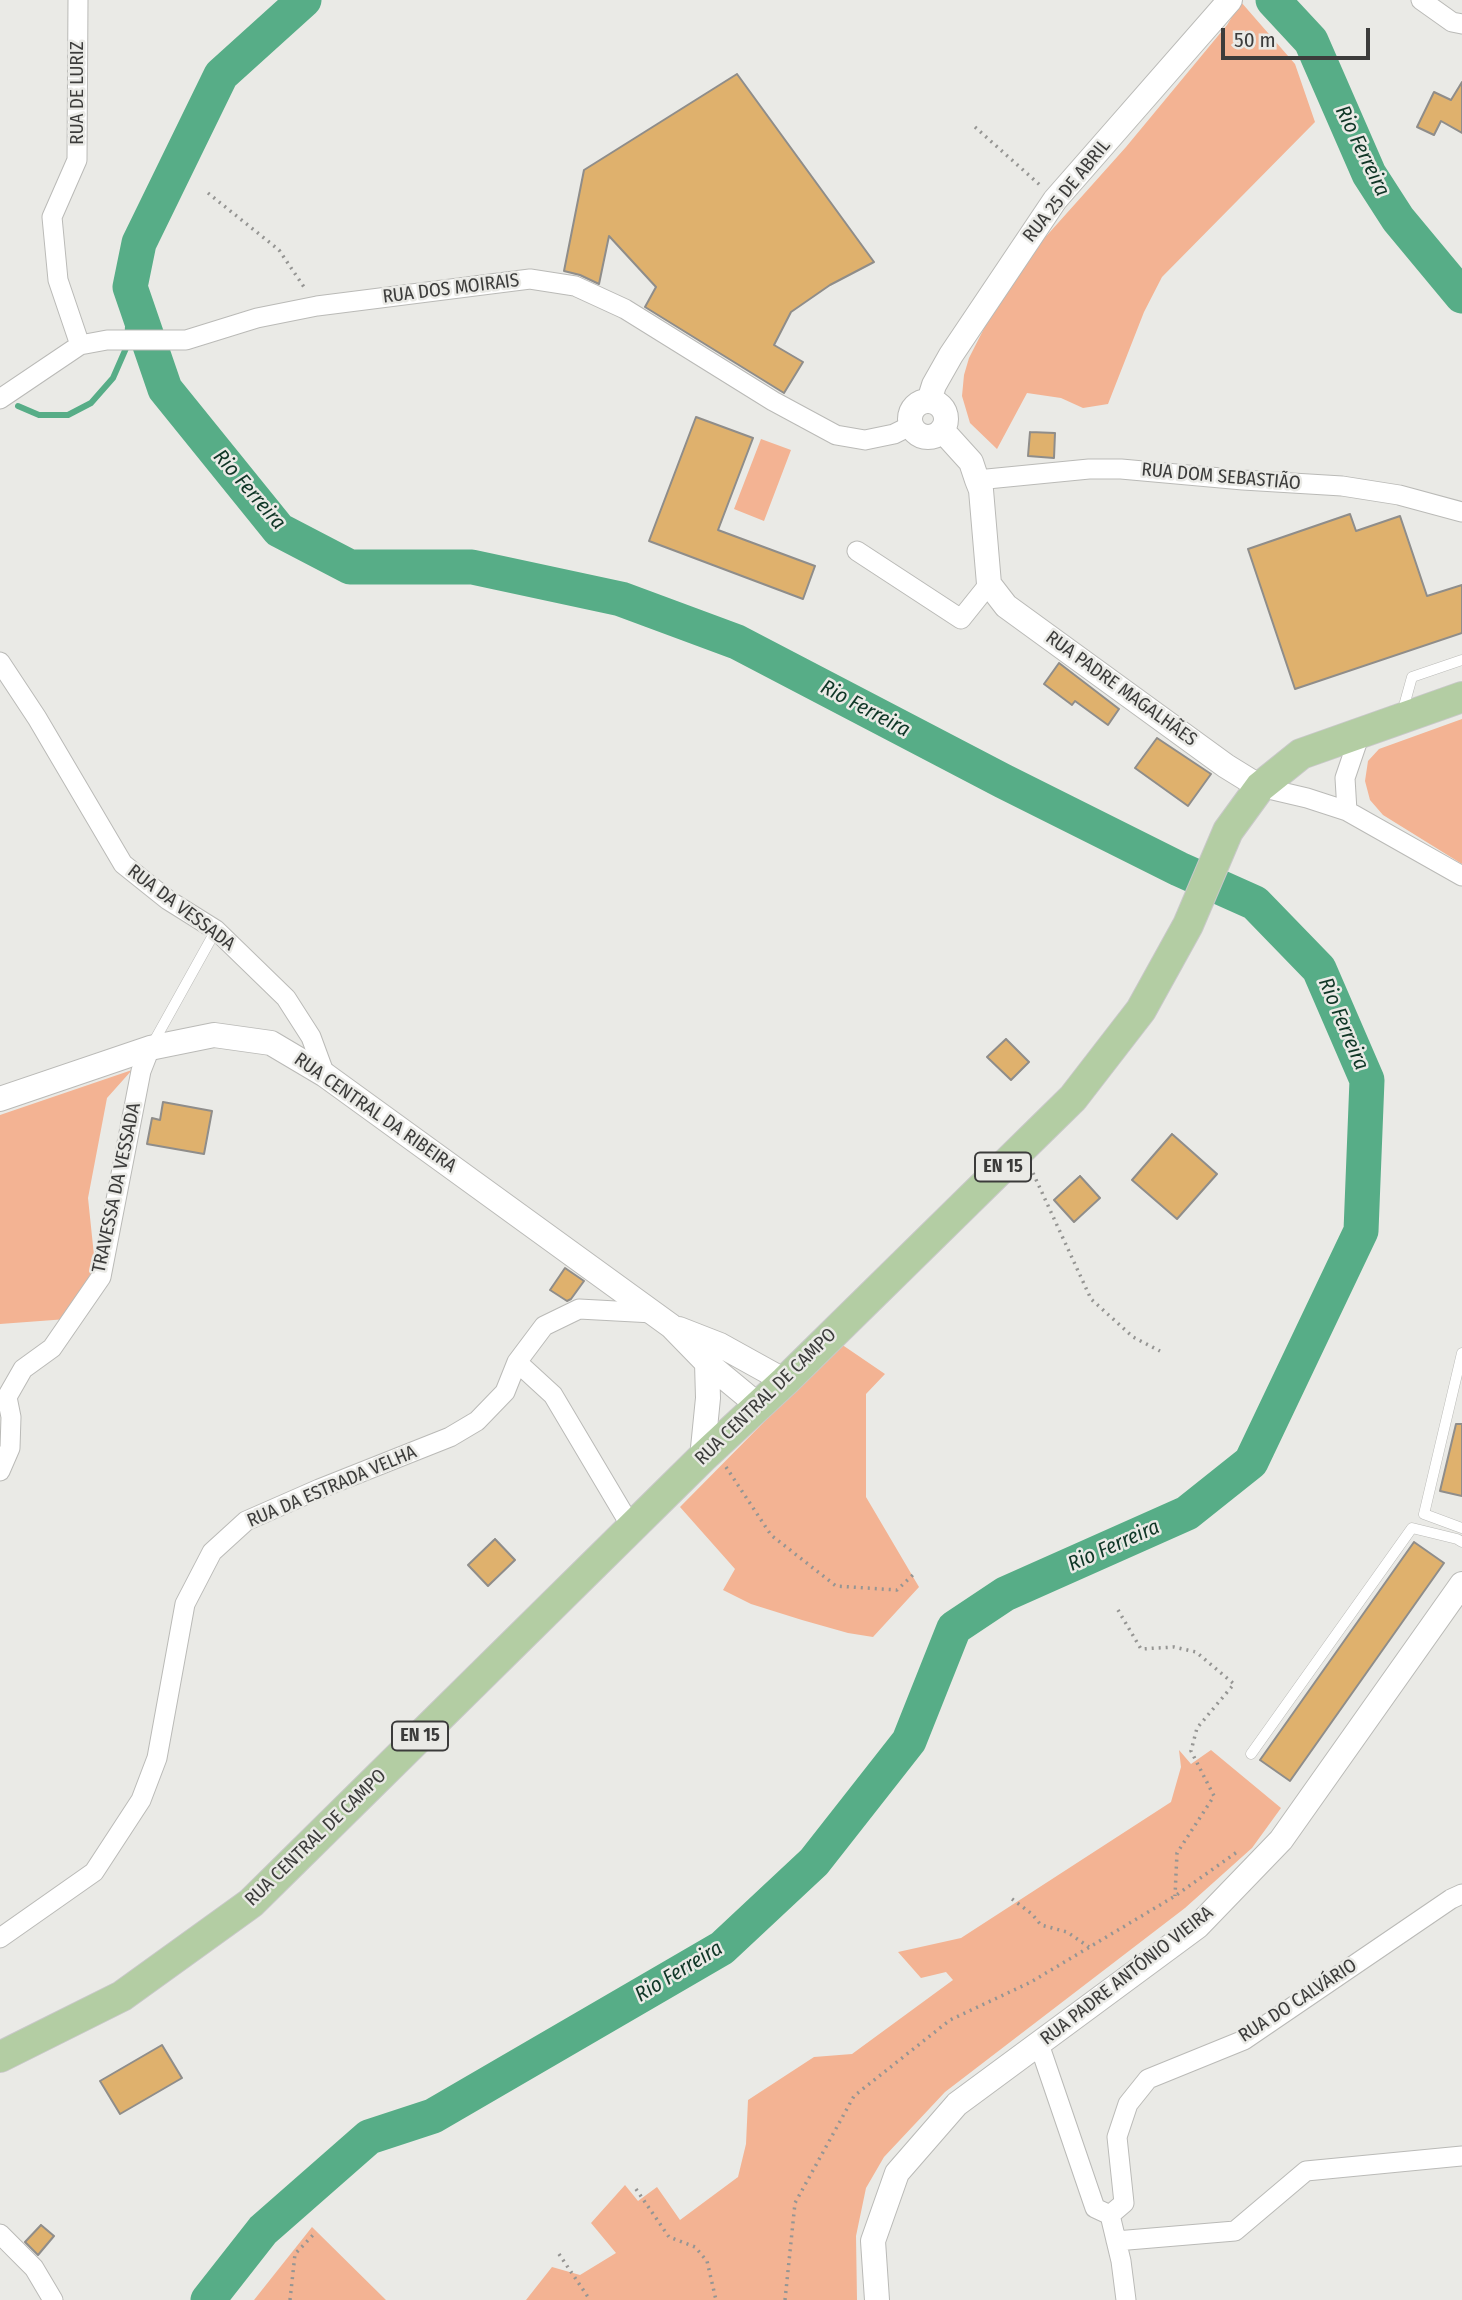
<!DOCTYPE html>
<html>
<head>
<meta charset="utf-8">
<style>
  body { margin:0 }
  #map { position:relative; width:1462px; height:2300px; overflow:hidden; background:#eaeae6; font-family:"Fira Sans Condensed",sans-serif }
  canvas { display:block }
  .scale { position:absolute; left:1221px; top:28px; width:149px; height:32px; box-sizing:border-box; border:4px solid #3c3c3b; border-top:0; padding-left:9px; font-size:21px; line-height:24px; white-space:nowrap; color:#3c3c3b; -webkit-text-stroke:5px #eaeae6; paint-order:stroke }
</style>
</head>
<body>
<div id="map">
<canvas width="1462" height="2300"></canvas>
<div class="scale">50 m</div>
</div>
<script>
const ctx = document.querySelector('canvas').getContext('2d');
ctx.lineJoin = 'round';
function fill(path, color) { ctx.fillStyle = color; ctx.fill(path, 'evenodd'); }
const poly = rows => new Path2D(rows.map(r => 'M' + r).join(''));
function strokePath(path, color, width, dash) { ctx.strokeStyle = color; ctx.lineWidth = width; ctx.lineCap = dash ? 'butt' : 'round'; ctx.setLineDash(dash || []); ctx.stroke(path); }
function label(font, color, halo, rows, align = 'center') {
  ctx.font = font + ' "Fira Sans Condensed",sans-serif'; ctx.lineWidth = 5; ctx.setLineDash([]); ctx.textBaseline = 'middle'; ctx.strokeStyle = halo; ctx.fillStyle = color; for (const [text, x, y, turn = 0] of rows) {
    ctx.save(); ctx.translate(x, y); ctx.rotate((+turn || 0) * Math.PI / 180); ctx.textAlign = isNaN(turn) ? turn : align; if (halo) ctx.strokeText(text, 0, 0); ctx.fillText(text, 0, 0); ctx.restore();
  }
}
fill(poly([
  [1241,2,1295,64,1315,122,1162,277,1144,312,1108,404,1083,408,1061,398,1027,393,997,449,970,423,962,396,964,375,969,358,999,299,1041,242,1126,147,1227,25],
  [761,439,791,450,764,521,734,509],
  [1462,719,1462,864,1383,815,1370,800,1365,781,1368,761,1379,749],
  [132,1070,107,1098,88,1198,95,1265,67,1319,0,1324,0,1115],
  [841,1344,885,1374,866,1394,866,1497,919,1587,873,1637,848,1633,802,1620,751,1604,723,1590,735,1569,680,1507],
  [1179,1750,1191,1764,1211,1750,1281,1808,1252,1848,1185,1908,945,2092,884,2157,866,2188,856,2236,857,2300,526,2300,552,2267,580,2275,616,2253,591,2223,625,2185,638,2201,657,2187,680,2220,738,2177,746,2144,748,2100,814,2057,852,2054,953,1980,946,1972,921,1978,898,1952,961,1938,1171,1802,1181,1767],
  [312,2227,386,2300,254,2300]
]), '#f3b393');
strokePath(poly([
  [18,406,39,415,68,415,91,403,113,378,127,346,130,287]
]), '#57ad87', 6);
strokePath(poly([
  [1273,0,1311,41,1369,174,1398,219,1462,296],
  [208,2300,263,2230,369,2137,433,2116,722,1948,814,1862,909,1741,954,1628,1005,1594,1187,1513,1251,1462,1361,1231,1367,1080,1319,969,1255,903,1179,869,1003,781,737,642,621,599,472,567,350,567,279,530,165,389,130,287,139,243,221,75,304,0]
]), '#57ad87', 35);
const building = poly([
  [737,74,874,262,830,285,791,312,774,345,803,362,784,393,645,307,656,287,609,236,599,284,580,275,564,271,584,170,737,74],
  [1462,82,1462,133,1441,121,1434,135,1417,127,1434,92,1451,100,1462,82],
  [696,417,753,438,718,530,815,566,803,599,649,541,696,417],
  [1030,432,1055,433,1054,458,1028,456,1030,432],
  [1350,514,1356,531,1400,516,1427,596,1462,585,1462,633,1295,689,1248,549,1350,514],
  [1059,663,1119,709,1108,725,1075,701,1072,705,1044,684,1059,663],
  [1157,738,1211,774,1188,806,1135,768,1157,738],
  [1006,1039,1029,1062,1011,1080,987,1057,1006,1039],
  [163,1102,212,1111,204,1154,147,1144,152,1118,160,1120,163,1102],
  [1172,1134,1217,1174,1177,1219,1132,1180,1172,1134],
  [1080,1176,1100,1198,1074,1222,1054,1200,1080,1176],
  [565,1268,584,1281,571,1299,567,1301,550,1290,565,1268],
  [1456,1424,1462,1424,1462,1496,1440,1491,1456,1424],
  [495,1539,515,1560,488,1586,468,1565,495,1539],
  [1414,1542,1444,1563,1290,1781,1260,1760,1414,1542],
  [162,2045,182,2078,120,2114,100,2081,162,2045],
  [41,2225,54,2236,38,2255,25,2242,41,2225]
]);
fill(building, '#dfb16d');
strokePath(building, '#8f8d8a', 2);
const service = poly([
  [1402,713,1412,677,1462,660],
  [152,1045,216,930],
  [1462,1353,1424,1514,1462,1528],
  [1251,1754,1412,1528,1457,1539,1462,1542]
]);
const minor = poly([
  [78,0,77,160,52,217,58,280,80,345],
  [1421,0,1452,22,1462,24],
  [0,399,80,345,107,340,186,340,257,318,317,306,530,279,575,286,625,309,773,401,836,435,865,440,894,434,910,426],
  [977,480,1089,469,1121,469,1243,480,1342,486,1399,495,1462,512],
  [857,551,961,619,989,584],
  [0,662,37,718,123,864,168,900,216,930,286,998,311,1037,325,1075],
  [1260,787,1307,798,1347,811,1462,876],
  [1347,811,1345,778,1361,731],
  [517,1362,553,1395,632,1528],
  [0,1471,10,1448,11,1417,7,1397,23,1369,52,1348,101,1277,141,1071,150,1048],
  [0,1938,94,1872,141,1800,157,1758,185,1604,212,1552,246,1521,319,1489,450,1437,477,1421,505,1392,517,1362,544,1326,579,1309,653,1313],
  [1039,2044,1095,2208,1110,2215,1121,2261,1126,2300],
  [1110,2215,1124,2203,1117,2137,1128,2104,1148,2079,1244,2040,1451,1899,1462,1894],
  [0,2234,34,2268,53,2300],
  [1116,2241,1235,2231,1306,2171,1462,2156]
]);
const tertiary = poly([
  '910 419a18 18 0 1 1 36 0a18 18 0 1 1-36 0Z',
  [929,401,934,385,951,355,1055,200,1230,0],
  [942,430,971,462,977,480,981,490,989,584,1006,606,1226,766,1260,787],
  [0,1099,150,1048,214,1035,271,1043,325,1075,671,1326,707,1363,759,1406],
  [679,1329,720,1345,785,1381],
  [702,1458,708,1398,707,1363],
  [877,2300,873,2241,897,2173,957,2104,1198,1926,1281,1840,1462,1584]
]);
const primary = poly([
  [0,2057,122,1996,251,1903,702,1458,785,1381,1073,1098,1141,1010,1188,925,1228,831,1260,787,1301,754,1462,697]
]);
strokePath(service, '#babab7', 11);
strokePath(minor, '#babab7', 21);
strokePath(tertiary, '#babab7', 26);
strokePath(primary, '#c8c8c8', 32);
strokePath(poly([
  [975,127,1041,186],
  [208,193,279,250,306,290],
  [1033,1173,1091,1299,1133,1337,1160,1351],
  [726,1467,771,1535,836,1586,897,1590,916,1572],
  [1118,1610,1141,1649,1174,1647,1196,1652,1234,1684,1197,1728,1191,1751,1214,1796,1177,1853,1175,1896],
  [1012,1899,1032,1914,1041,1925,1067,1932,1089,1947],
  [636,2189,669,2237,695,2247,707,2261,716,2300],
  [559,2254,590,2300],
  [290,2300,295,2254,314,2234],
  [785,2300,795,2203,854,2096,950,2020,1031,1982,1175,1896,1237,1852]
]), '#959593', 3.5, [2, 5]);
strokePath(service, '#fff', 10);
strokePath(minor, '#fff', 19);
strokePath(tertiary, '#fff', 24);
strokePath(primary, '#b3cda3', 30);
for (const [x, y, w] of [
  [1003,1167,56],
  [420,1736,56]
]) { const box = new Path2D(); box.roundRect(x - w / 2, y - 14.5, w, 29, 5); ctx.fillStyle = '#eaeae6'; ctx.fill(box); strokePath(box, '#3c3c3b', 2); }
label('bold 18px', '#3c3c3b', null, [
  ["EN 15",1003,1167],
  ["EN 15",420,1736]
]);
label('19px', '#3c3c3b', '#eaeae6', [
  ["RUA DE LURIZ",78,93,-90],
  ["RUA 25 DE ABRIL",1067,191,-51],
  ["RUA DOS MOIRAIS",451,289,-7],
  ["RUA DOM SEBASTIÃO",1221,477,5],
  ["RUA PADRE MAGALHÃES",1121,689,36],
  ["RUA DA VESSADA",181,908,37],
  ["RUA CENTRAL DA RIBEIRA",375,1113,35],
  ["TRAVESSA DA VESSADA",117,1188,-78],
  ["RUA CENTRAL DE CAMPO",766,1397,-44],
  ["RUA DA ESTRADA VELHA",332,1487,-23],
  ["RUA CENTRAL DE CAMPO",316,1838,-44],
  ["RUA PADRE ANTÓNIO VIEIRA",1127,1976,-38],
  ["RUA DO CALVÁRIO",1298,2001,-33]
]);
label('italic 21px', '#0f3626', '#eaeae6', [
  ["Rio Ferreira",1362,151,64],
  ["Rio Ferreira",249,490,49],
  ["Rio Ferreira",865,709,28],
  ["Rio Ferreira",1343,1024,67],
  ["Rio Ferreira",1114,1546,-24],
  ["Rio Ferreira",679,1972,-31]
]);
</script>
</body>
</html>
